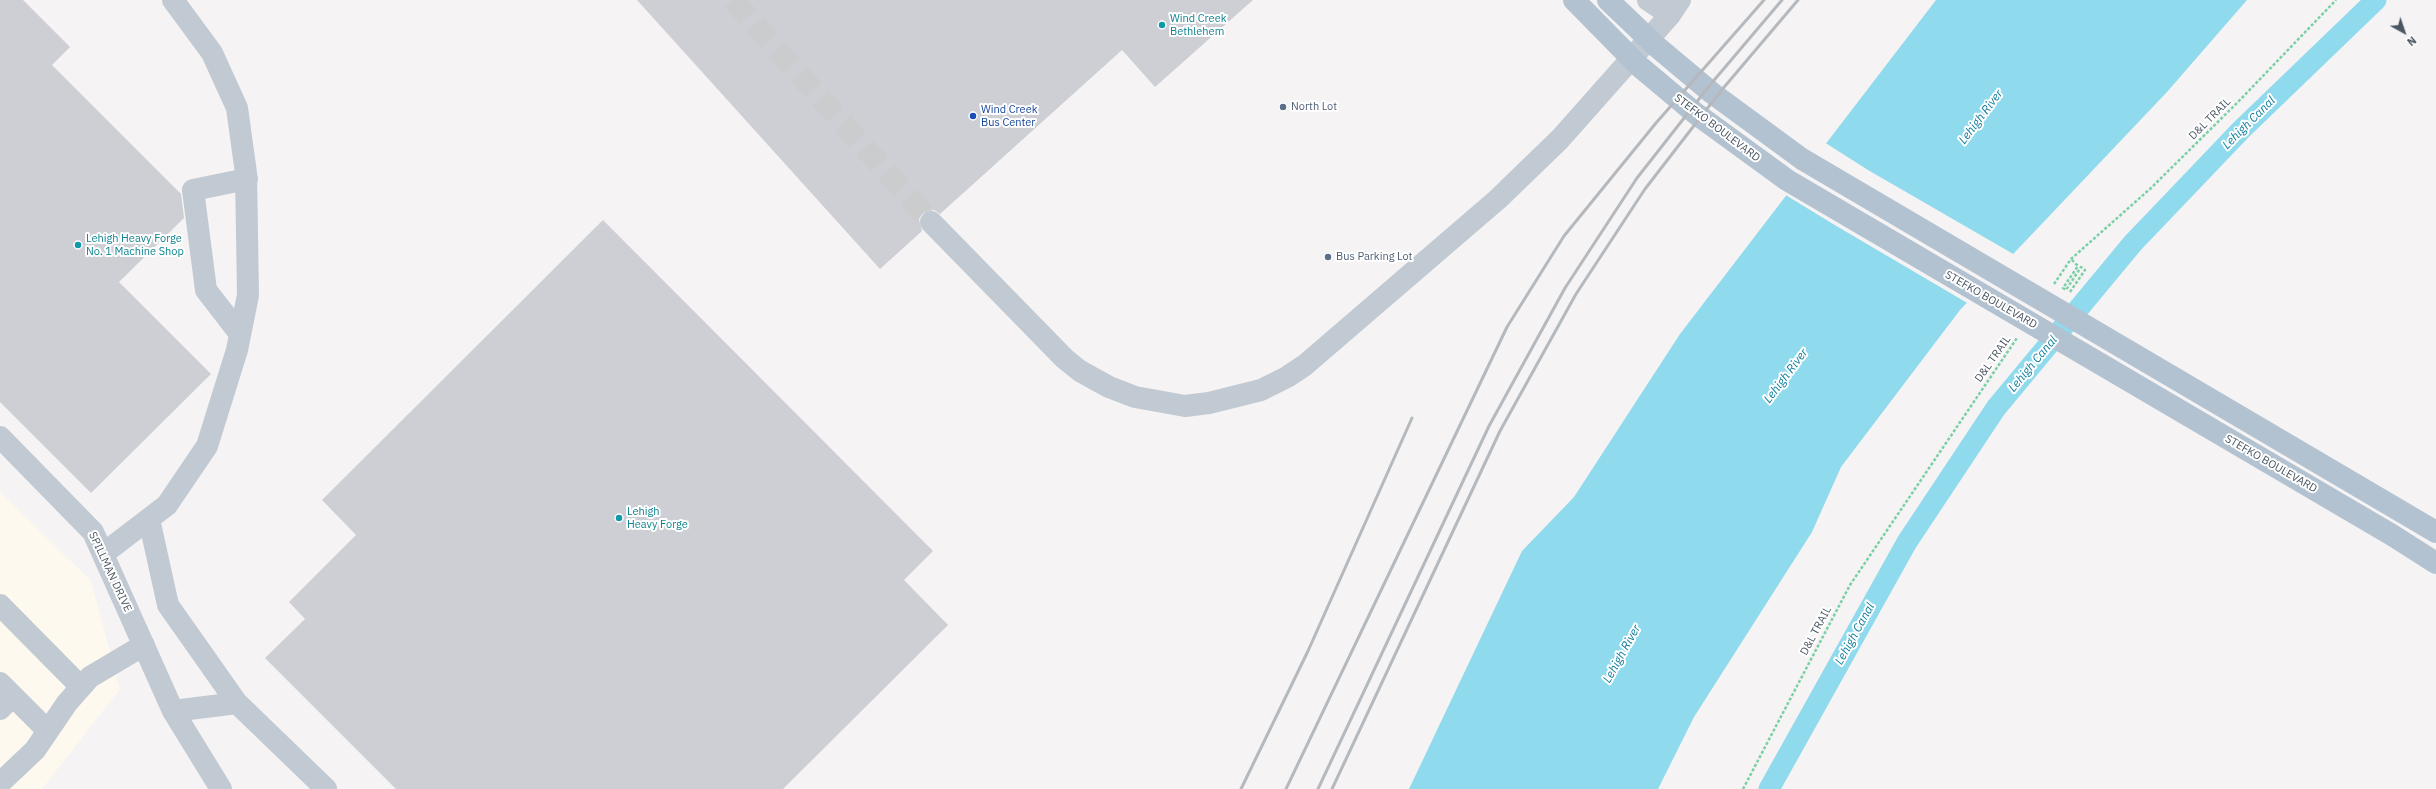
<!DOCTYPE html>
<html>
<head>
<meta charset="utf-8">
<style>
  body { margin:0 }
  #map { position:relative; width:2436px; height:789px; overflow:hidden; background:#f5f3f3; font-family:"IBM Plex Sans",sans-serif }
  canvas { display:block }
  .north { position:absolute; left:2384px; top:12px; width:40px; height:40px; -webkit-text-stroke:3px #fff; paint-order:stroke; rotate:140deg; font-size:11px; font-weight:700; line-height:16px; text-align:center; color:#4a5661 }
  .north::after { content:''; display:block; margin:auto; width:14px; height:18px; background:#4a5661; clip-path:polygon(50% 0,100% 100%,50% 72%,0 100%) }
</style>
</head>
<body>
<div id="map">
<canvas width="2436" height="789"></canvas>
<div class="north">N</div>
</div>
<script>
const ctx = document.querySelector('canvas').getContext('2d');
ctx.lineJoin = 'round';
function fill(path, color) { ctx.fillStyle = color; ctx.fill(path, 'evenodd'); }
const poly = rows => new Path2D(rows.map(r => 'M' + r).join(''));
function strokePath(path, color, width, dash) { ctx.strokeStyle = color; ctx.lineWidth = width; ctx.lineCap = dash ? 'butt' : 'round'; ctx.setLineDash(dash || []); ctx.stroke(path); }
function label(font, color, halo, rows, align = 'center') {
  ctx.font = font + ' "IBM Plex Sans",sans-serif'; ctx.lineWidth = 4; ctx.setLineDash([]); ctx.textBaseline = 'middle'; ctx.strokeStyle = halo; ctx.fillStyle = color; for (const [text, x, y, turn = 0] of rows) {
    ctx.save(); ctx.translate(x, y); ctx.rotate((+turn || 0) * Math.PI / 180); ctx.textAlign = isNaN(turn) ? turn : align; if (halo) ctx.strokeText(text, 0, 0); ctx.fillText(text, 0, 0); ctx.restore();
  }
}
fill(poly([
  [0,492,91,581,120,689,42,789,0,789]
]), '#fdf9ef');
fill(poly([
  [1936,0,2247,0,2167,92,1960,310,1841,467,1812,532,1694,717,1658,789,1409,789,1522,551,1574,497,1680,334]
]), '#90daee');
fill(poly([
  [1824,142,1868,170,2015,255,1969,304,1833,224,1784,194]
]), '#f5f3f3');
strokePath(poly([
  [1769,789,1907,542,1996,408,2133,243,2241,130,2376,0]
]), '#90daee', 21);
fill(poly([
  [0,0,23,0,70,47,52,65,181,194,184,218,119,282,211,374,91,493,0,402],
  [637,0,1253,0,1155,87,1122,50,940,214,934,210,923,213,919,219,922,231,880,269],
  [603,220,933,551,904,580,948,625,783,789,396,789,265,658,305,619,289,602,356,535,322,500]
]), '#cdcfd5');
strokePath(poly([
  [733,0,931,222]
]), '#caccce', 22, [22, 11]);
strokePath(poly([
  [2054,284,2071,259,2151,188,2237,103,2336,0],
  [2070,292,2085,270,2081,267,2066,290,2063,288,2078,266,2071,259],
  [1743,789,1850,585,2017,338]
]), '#7ad0a6', 2.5, [3, 2]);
strokePath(poly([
  [1648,0,1670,15],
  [931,222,1065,359,1080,371,1109,387,1135,397,1185,406,1209,403,1261,390,1287,377,1305,365,1498,199,1560,139,1670,15,1680,0],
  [240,334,206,290,193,190,247,179],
  [0,437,93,532,173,711,221,789],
  [149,519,168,605,237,703],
  [103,554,167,505,207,446,237,350,248,295,246,173,237,108,212,53,173,0],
  [0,605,81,687],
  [0,683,48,731],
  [0,709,13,696],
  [173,711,237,703,326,789],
  [0,783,35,750,67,703,90,677,144,645]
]), '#c1cad2', 22);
strokePath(poly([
  [1574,0,1639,66,1695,113,1787,180,2392,535,2436,563],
  [1608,0,1656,46,1712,93,1802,159,2436,532]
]), '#b3c2d1', 22);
strokePath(poly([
  [1241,789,1308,651,1412,418],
  [1286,789,1507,327,1564,236,1656,123,1764,0],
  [1318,789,1489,426,1565,288,1637,178,1710,85,1782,0],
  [1332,789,1500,431,1576,294,1645,189,1720,92,1798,0]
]), '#b5b8bd', 3);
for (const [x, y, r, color] of [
  [1162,25,4,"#0f9aa8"],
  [1283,107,4,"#5c6f8a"],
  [973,116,4,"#1a4fb4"],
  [78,245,4,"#0f9aa8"],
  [1328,257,4,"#5c6f8a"],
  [619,518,4,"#0f9aa8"]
]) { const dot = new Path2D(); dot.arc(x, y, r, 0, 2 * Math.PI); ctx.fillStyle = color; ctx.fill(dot); strokePath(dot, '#fff', 1.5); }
label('11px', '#0d838f', '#fff', [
  ["Wind Creek",1170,19],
  ["Bethlehem",1170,32],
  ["Lehigh Heavy Forge",86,239],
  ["No. 1 Machine Shop",86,252],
  ["Lehigh",627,512],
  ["Heavy Forge",627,525]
], 'left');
label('11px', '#4e5e75', '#fff', [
  ["North Lot",1291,107],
  ["Bus Parking Lot",1336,257]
], 'left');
label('11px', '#164399', '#fff', [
  ["Wind Creek",981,110],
  ["Bus Center",981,123]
], 'left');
label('11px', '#4a5661', '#fff', [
  ["D&L TRAIL",2210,119,-45],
  ["STEFKO BOULEVARD",1717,128,37],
  ["STEFKO BOULEVARD",1991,300,30],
  ["D&L TRAIL",1993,359,-55],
  ["STEFKO BOULEVARD",2271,464,30],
  ["SPILLMAN DRIVE",110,572,65],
  ["D&L TRAIL",1816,631,-62]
]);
label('italic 12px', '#0c7c9b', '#fff', [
  ["Lehigh River",1981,117,-53],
  ["Lehigh Canal",2249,123,-45],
  ["Lehigh Canal",2033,364,-50],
  ["Lehigh River",1786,376,-53],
  ["Lehigh Canal",1855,634,-61],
  ["Lehigh River",1622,654,-61]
]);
</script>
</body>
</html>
